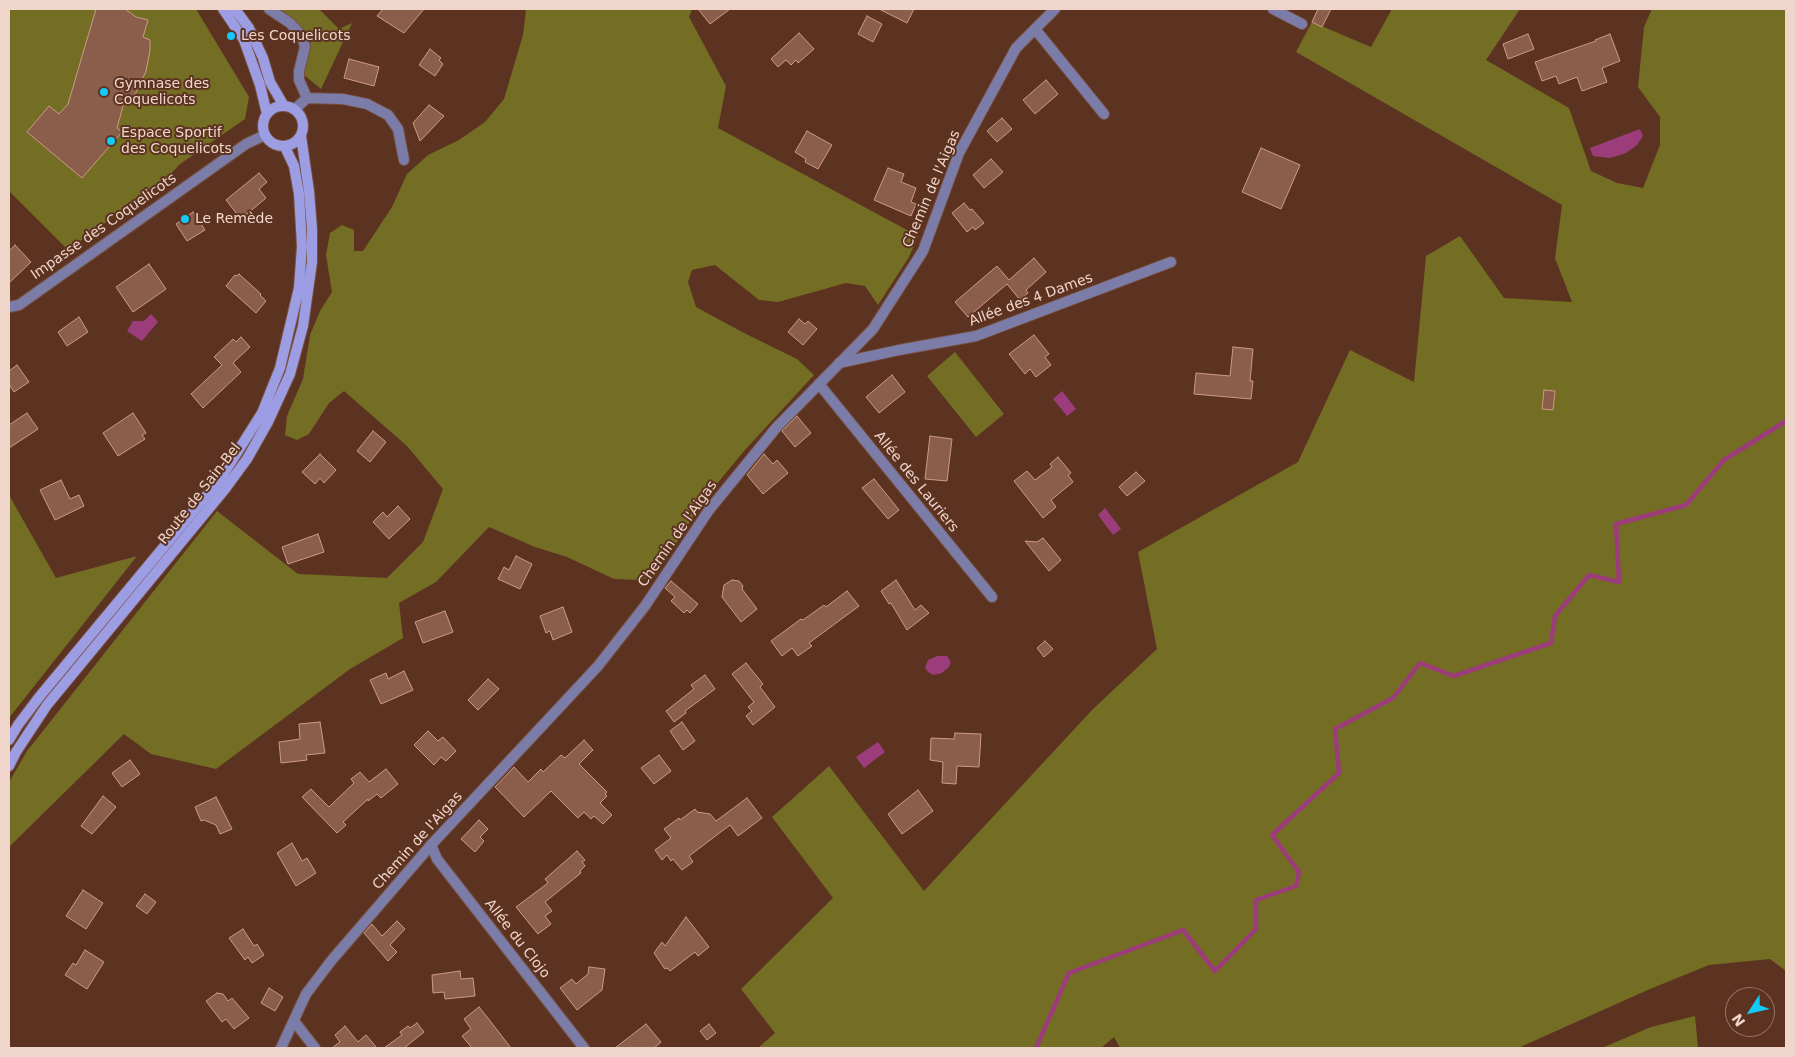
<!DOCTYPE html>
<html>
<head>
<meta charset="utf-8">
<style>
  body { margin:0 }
  #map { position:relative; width:1795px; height:1057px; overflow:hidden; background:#5c3321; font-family:"DejaVu Sans",sans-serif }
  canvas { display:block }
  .frame { position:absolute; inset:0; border:10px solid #f0d5cb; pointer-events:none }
  .north { position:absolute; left:1725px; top:987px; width:50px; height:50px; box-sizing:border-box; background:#5c3321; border:1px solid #977465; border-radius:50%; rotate:235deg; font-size:14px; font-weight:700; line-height:20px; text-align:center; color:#f0d5cb }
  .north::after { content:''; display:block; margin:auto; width:18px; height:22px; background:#12cafb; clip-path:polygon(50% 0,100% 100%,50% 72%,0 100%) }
</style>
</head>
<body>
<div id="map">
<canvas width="1795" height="1057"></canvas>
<div class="frame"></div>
<div class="north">N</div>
</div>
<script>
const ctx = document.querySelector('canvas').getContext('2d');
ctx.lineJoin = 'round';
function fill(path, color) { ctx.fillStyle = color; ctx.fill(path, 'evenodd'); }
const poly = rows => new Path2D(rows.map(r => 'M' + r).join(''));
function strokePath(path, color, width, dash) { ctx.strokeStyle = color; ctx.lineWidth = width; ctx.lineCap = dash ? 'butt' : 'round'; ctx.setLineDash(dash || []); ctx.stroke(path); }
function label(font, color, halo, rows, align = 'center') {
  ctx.font = font + ' "DejaVu Sans",sans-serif'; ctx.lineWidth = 4; ctx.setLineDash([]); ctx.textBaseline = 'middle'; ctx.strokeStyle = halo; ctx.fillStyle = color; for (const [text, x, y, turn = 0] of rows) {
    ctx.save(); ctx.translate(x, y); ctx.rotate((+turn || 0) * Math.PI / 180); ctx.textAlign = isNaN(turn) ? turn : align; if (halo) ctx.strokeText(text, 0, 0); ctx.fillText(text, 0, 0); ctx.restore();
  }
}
fill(poly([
  [9,9,196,9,249,97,245,119,180,164,168,177,68,250,9,191],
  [269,9,319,9,339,29,352,23,321,89,299,71,302,36],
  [526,9,692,9,689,17,726,86,718,128,918,236,909,257,878,305,865,286,846,283,778,302,759,300,715,265,692,270,688,282,696,307,744,333,797,359,814,375,744,451,706,497,655,576,639,580,614,579,567,557,535,547,489,527,436,582,399,603,403,638,350,669,216,769,151,754,124,734,9,847,9,782,27,751,217,511,298,574,387,578,423,542,443,489,407,446,344,391,329,403,309,434,297,440,285,435,287,416,303,379,310,335,320,311,332,292,326,255,330,233,342,225,354,230,354,251,363,251,392,207,407,174,428,155,459,140,485,122,504,99,523,35],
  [1392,9,1520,9,1486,60,1569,108,1591,171,1617,183,1643,188,1660,145,1660,117,1638,87,1644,27,1652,9,1786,9,1786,971,1770,959,1709,965,1650,989,1518,1048,1120,1048,1114,1037,1101,1048,758,1048,775,1033,741,989,833,898,772,817,829,766,924,891,1093,709,1157,649,1138,552,1298,462,1350,350,1414,382,1426,256,1460,236,1504,298,1572,302,1555,258,1562,205,1296,52,1312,22,1371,47],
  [955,352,1004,414,976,437,927,376],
  [9,495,56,578,137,556,9,718],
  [1695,1016,1698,1048,1602,1048,1651,1027]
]), '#746d24');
fill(poly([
  [1640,129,1643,136,1637,145,1626,153,1610,158,1593,156,1590,148],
  [151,314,158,322,142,341,127,331,133,321,144,321],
  [1062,391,1076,409,1067,416,1053,399],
  [1105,508,1121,529,1113,535,1098,515],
  [937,656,947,656,951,662,949,667,942,673,933,675,928,672,925,668,928,660],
  [878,742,885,752,864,768,856,757]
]), '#9d3c7b');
strokePath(poly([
  [1036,1048,1069,973,1183,930,1215,971,1256,929,1256,900,1296,886,1299,872,1272,835,1339,773,1335,729,1393,698,1420,663,1454,676,1551,643,1555,616,1589,575,1619,582,1616,524,1686,505,1724,460,1786,421]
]), '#9d3c7b', 4.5);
const building = poly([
  [96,9,125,9,136,17,148,20,143,37,150,40,150,51,146,71,138,89,133,97,126,95,117,128,122,132,82,178,27,132,49,106,59,114,68,104,96,9],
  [383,9,424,9,404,33,377,16,383,9],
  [698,9,730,9,710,24,698,9],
  [879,9,914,9,907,23,879,9],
  [1318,9,1331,9,1322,27,1312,22,1318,9],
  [867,16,882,24,873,42,858,34,867,16],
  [799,33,814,49,798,63,796,60,791,65,786,60,778,67,771,59,799,33],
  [1528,34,1534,49,1508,59,1503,44,1528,34],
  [1610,34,1620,61,1602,68,1607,82,1582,91,1577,77,1559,84,1556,76,1542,81,1535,62,1596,41,1595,40,1610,34],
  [430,49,441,58,439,60,443,64,435,76,419,65,430,49],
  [349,59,379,67,374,86,344,78,349,59],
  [1046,80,1058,94,1035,114,1023,100,1046,80],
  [429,105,444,116,420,141,413,123,429,105],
  [1002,118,1012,129,997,142,987,131,1002,118],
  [807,131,832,145,818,169,805,162,806,159,795,152,807,131],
  [1261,148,1300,165,1281,209,1242,192,1261,148],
  [991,159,1003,172,984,188,973,175,991,159],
  [888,168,904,174,901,182,916,188,911,202,916,204,911,216,874,200,888,168],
  [259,173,267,182,259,189,266,198,241,219,226,200,259,173],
  [964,203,970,210,972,209,984,223,975,230,973,227,967,232,952,213,964,203],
  [193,212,205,230,187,241,176,224,193,212],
  [15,245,31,262,9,283,9,251,15,245],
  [1034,258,1046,272,1026,290,1028,293,1020,300,1007,284,968,317,955,302,997,266,1009,280,1034,258],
  [149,264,166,289,133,312,116,287,149,264],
  [239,274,261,294,260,295,266,301,256,313,226,286,235,275,237,276,239,274],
  [79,317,88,332,67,346,58,332,79,317],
  [799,319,805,324,808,321,817,329,803,345,788,332,799,319],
  [1034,335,1049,354,1045,357,1051,365,1036,377,1030,369,1025,374,1009,354,1034,335],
  [241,337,250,347,233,363,241,372,203,408,191,394,222,365,214,357,233,339,236,342,241,337],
  [1233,347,1253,349,1250,381,1253,381,1251,399,1194,394,1196,373,1230,376,1233,347],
  [17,365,29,382,14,392,9,384,9,371,17,365],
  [892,375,905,392,879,413,866,397,892,375],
  [1544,390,1555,391,1553,410,1542,409,1544,390],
  [27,413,38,429,9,448,9,425,27,413],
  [133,413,146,433,142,435,145,439,118,456,103,433,133,413],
  [797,416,811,433,795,447,782,431,797,416],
  [373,431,386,442,370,462,357,451,373,431],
  [930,436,952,439,947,481,925,479,930,436],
  [320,454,336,470,324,483,320,478,315,484,302,472,320,454],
  [764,454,773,464,777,460,788,473,763,494,747,475,764,454],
  [1058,457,1071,473,1068,475,1073,482,1051,500,1056,507,1043,518,1014,481,1027,471,1035,480,1052,467,1050,464,1058,457],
  [1136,472,1145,481,1127,496,1119,487,1136,472],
  [874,479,899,510,888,519,862,488,874,479],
  [61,480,70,499,79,495,84,506,55,520,40,490,61,480],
  [398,506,410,519,389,539,373,522,383,512,387,517,398,506],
  [318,534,324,552,288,564,282,547,318,534],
  [1043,538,1061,560,1049,571,1025,541,1037,542,1043,538],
  [516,556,532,564,520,589,498,579,504,567,509,570,516,556],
  [732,580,739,581,743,586,742,589,757,609,741,622,722,597,724,585,732,580],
  [896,580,915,610,921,605,929,613,907,630,891,603,889,604,881,591,896,580],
  [671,581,698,604,690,613,687,610,684,613,671,601,675,597,665,588,671,581],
  [847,591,859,606,809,643,812,646,798,656,792,648,782,656,771,641,801,619,803,620,824,605,826,607,847,591],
  [563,607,572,632,553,640,550,631,546,633,540,616,563,607],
  [445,611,453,632,423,643,415,622,445,611],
  [1045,641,1053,649,1044,657,1037,648,1045,641],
  [746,663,763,684,760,687,775,707,753,725,746,716,752,711,748,707,754,702,732,674,746,663],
  [404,671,413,690,381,704,370,680,386,673,388,679,404,671],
  [705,675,715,689,685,711,686,713,674,722,666,711,694,689,691,685,705,675],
  [488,679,499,689,478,710,468,700,488,679],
  [320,722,325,753,306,755,307,760,281,763,279,742,300,739,299,724,320,722],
  [682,722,695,741,683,750,670,731,682,722],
  [428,731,438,741,443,737,456,751,446,761,441,757,434,765,414,745,428,731],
  [955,733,981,734,979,767,957,766,956,784,942,783,943,762,930,760,931,738,954,739,955,733],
  [584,740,593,750,579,764,607,792,605,794,607,796,600,803,612,815,603,824,594,816,591,819,584,812,578,818,551,791,524,817,495,787,514,767,528,782,541,769,543,772,561,755,565,758,584,740],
  [659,755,671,771,654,784,641,768,659,755],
  [130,760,140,774,122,787,112,773,130,760],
  [386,769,398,784,381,798,377,794,368,801,368,799,343,822,346,825,337,833,302,797,311,789,329,807,354,783,351,779,360,772,369,782,386,769],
  [918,790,933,811,902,834,888,814,918,790],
  [103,796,116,807,92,834,81,826,103,796],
  [216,797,232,829,220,834,216,825,204,820,201,821,195,807,216,797],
  [747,798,762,818,738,836,730,825,689,856,693,862,682,870,673,859,671,861,667,855,662,860,655,850,671,838,664,829,679,818,680,820,695,809,697,812,710,814,716,821,747,798],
  [479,820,488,829,480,837,484,841,475,852,461,839,479,820],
  [292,843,302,861,307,858,316,873,296,886,277,853,292,843],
  [577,851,585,860,582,862,585,866,580,871,581,873,545,902,552,911,545,916,551,924,538,934,516,907,548,883,545,879,577,851],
  [83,890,103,903,86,929,66,916,83,890],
  [145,894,156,902,147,914,136,906,145,894],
  [686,917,709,947,698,956,695,952,670,971,667,968,665,969,654,953,662,942,665,946,686,917],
  [397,921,405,929,390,945,397,952,388,961,364,933,372,924,382,936,397,921],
  [243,929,254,946,257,944,264,955,252,963,248,957,245,960,229,938,243,929],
  [85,950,104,962,87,989,65,975,73,963,76,965,85,950],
  [589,967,605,969,602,990,577,1010,560,988,572,979,576,984,588,974,589,967],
  [460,971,461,979,473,978,475,996,445,999,444,992,433,993,432,975,460,971],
  [269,988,283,997,275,1011,261,1003,269,988],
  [217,993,223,994,228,1001,232,998,249,1018,234,1029,226,1019,222,1022,206,1001,217,993],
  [479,1007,487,1017,511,1048,472,1048,462,1036,471,1029,464,1019,479,1007],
  [417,1023,424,1032,404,1048,384,1048,402,1035,400,1032,408,1026,410,1028,417,1023],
  [646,1024,661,1042,654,1048,615,1048,646,1024],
  [709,1024,716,1033,707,1040,700,1031,709,1024],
  [345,1026,358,1042,366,1035,377,1048,332,1048,340,1042,335,1035,345,1026]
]);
fill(building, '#8b5e4b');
strokePath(building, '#cc9b86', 1);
const minor = poly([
  [269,9,290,23,302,36,305,47,299,71,299,80,307,98],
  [1273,9,1302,24],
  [1035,29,1104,114],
  [295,109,307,98,343,99,367,104,388,115,398,129,404,160],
  [9,307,19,305,246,144,265,135],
  [839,363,899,350,976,336,1171,262],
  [819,384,992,597],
  [431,845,437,859,584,1048],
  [294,1021,315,1048]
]);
const tertiary = poly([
  [281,1048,306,994,331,961,431,845,598,666,645,606,709,510,776,428,873,329,923,251,959,153,1016,48,1055,9]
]);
const secondary = poly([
  [223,9,244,40,260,85,267,114],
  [235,9,249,28,263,58,270,82,284,106],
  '263 126a20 20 0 1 1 40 0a20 20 0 1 1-40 0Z',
  [9,740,18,725,40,696,221,478,262,413,280,368,299,288,302,246,299,194,294,166,285,147],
  [9,766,16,752,47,705,225,489,247,459,268,422,290,374,303,326,312,262,312,229,309,191,301,136]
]);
strokePath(minor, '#775040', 12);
strokePath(tertiary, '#775040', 12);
strokePath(secondary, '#775040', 12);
strokePath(minor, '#7c7ca8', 10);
strokePath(tertiary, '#7c7ca8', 10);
strokePath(secondary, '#9d9de3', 10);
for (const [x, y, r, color] of [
  [231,36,5,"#12cafb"],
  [104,92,5,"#12cafb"],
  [111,141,5,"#12cafb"],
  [185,219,5,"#12cafb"]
]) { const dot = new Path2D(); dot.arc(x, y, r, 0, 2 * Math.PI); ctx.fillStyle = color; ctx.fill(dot); strokePath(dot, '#5c3321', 2); }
label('14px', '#f0d5cb', '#5c3321', [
  ["Les Coquelicots",241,36],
  ["Gymnase des",114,84],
  ["Coquelicots",114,100],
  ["Espace Sportif",121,133],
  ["des Coquelicots",121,149],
  ["Le Remède",195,219]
], 'left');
label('14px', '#f0d5cb', '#5c3321', [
  ["Chemin de l'Aigas",932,189,-67],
  ["Impasse des Coquelicots",104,227,-35],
  ["Allée des 4 Dames",1031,300,-20],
  ["Allée des Lauriers",916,482,51],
  ["Route de Sain-Bel",200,494,-52],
  ["Chemin de l'Aigas",678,534,-55],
  ["Chemin de l'Aigas",418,841,-48],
  ["Allée du Clojo",517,939,52]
]);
</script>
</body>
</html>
